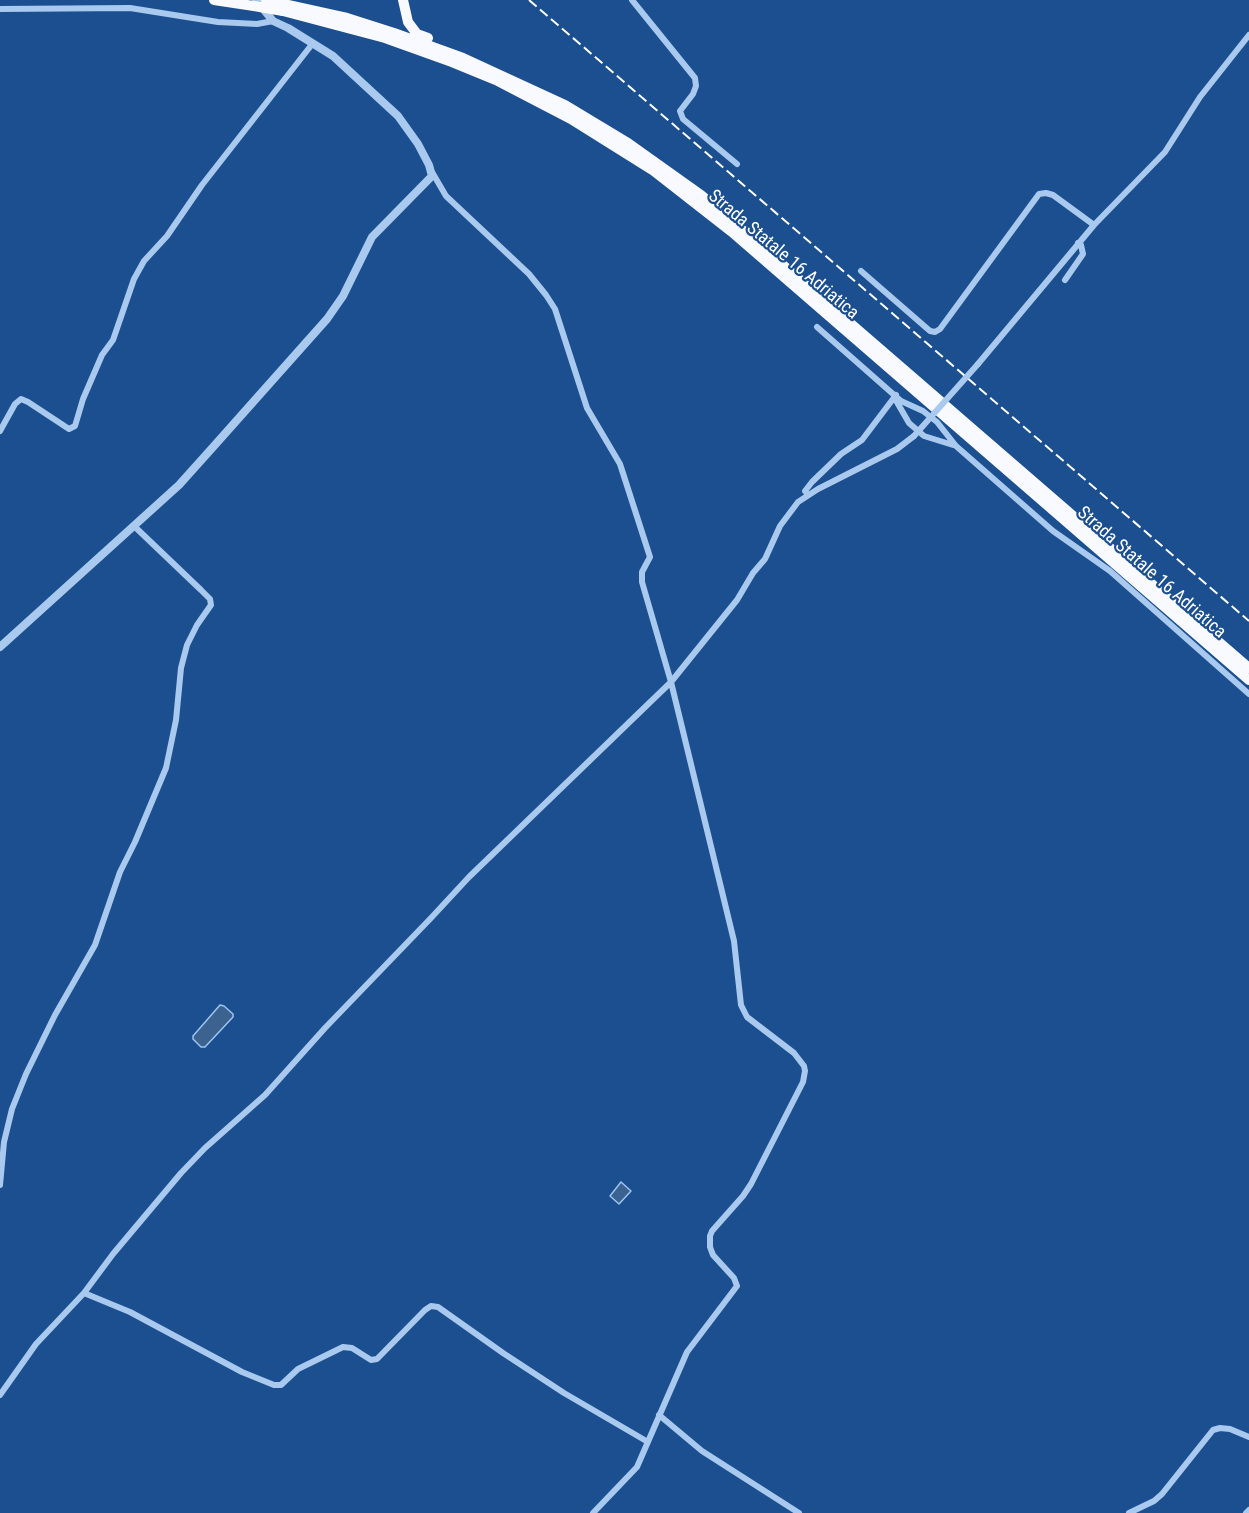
<!DOCTYPE html>
<html>
<head>
<meta charset="utf-8">
<style>
  body { margin:0 }
  canvas { display:block; background:#1b4f8f }
</style>
</head>
<body>
<canvas width="1249" height="1513"></canvas>
<script>
const ctx = document.querySelector('canvas').getContext('2d');
ctx.lineJoin = 'round';
function fill(path, color) { ctx.fillStyle = color; ctx.fill(path, 'evenodd'); }
const poly = rows => new Path2D(rows.map(r => 'M' + r).join(''));
function strokePath(path, color, width, dash) { ctx.strokeStyle = color; ctx.lineWidth = width; ctx.lineCap = dash ? 'butt' : 'round'; ctx.setLineDash(dash || []); ctx.stroke(path); }
function label(font, color, halo, rows, align = 'center') {
  ctx.font = font + ' "Roboto Condensed",sans-serif'; ctx.lineWidth = 4.5; ctx.setLineDash([]); ctx.textBaseline = 'middle'; ctx.strokeStyle = halo; ctx.fillStyle = color; for (const [text, x, y, turn = 0] of rows) {
    ctx.save(); ctx.translate(x, y); ctx.rotate((+turn || 0) * Math.PI / 180); ctx.textAlign = isNaN(turn) ? turn : align; if (halo) ctx.strokeText(text, 0, 0); ctx.fillText(text, 0, 0); ctx.restore();
  }
}
const water = poly([
  [220,1005,224,1006,233,1014,233,1017,205,1047,201,1047,193,1039,193,1036,220,1005],
  [621,1182,631,1191,619,1204,610,1196,621,1182]
]);
fill(water, '#3c6290');
strokePath(water, '#9cc4f0', 1.5);
strokePath(poly([
  [632,0,695,78,696,86,693,94,680,111,683,119,737,164],
  [0,9,130,8,218,22,257,24,273,21],
  [432,172,446,196,529,274,546,295,555,309,587,408,620,464,650,557,642,572,642,582,671,682,734,941,741,1005,747,1017,794,1053,804,1066,805,1071,803,1082,751,1184,743,1196,712,1231,710,1236,710,1247,713,1255,734,1278,737,1286,687,1352,637,1467,593,1513],
  [861,271,930,331,935,332,940,329,1039,194,1046,193,1053,195,1094,225],
  [1065,280,1083,254,1081,245,1078,243],
  [817,327,901,401,923,411,937,422,956,446,1053,531,1110,571,1249,694],
  [978,364,1094,225,1165,152,1200,97,1249,35],
  [894,397,909,423,924,436,953,445],
  [0,431,15,404,21,399,28,402,69,429,75,426,83,399,102,355,113,340,134,279,144,261,167,236,202,185,313,43],
  [808,495,805,491,812,482,841,454,862,440,896,395],
  [0,1185,4,1142,12,1109,26,1074,55,1015,95,945,120,872,135,842,166,768,176,720,181,668,187,645,197,625,211,605,210,599,201,590,134,526],
  [84,1293,130,1312,242,1372,274,1385,281,1385,298,1369,343,1347,352,1348,371,1360,377,1359,425,1310,431,1306,438,1307,503,1353,564,1393,648,1442],
  [0,1395,36,1344,84,1293,113,1254,181,1173,205,1148,265,1095,325,1028,431,918,469,877,671,682,737,600,753,573,765,559,780,526,798,502,818,489,897,449,914,436],
  [659,1415,702,1451,799,1513],
  [1129,1513,1154,1501,1162,1494,1213,1430,1220,1428,1230,1429,1249,1437],
  [1246,1513,1249,1510]
]), '#a9c9ee', 6);
strokePath(poly([
  [0,647,179,485,214,446,327,319,343,296,372,237,432,176,429,165,418,144,398,116,333,56,288,28,273,21,256,0]
]), '#a9c9ee', 8);
strokePath(poly([
  [214,0,254,6],
  [266,0,347,18,394,33,463,58,565,105,628,143,701,195,739,227,1249,668],
  [403,0,408,22,417,34,428,38],
  [283,11,385,38,452,62,496,80,571,119,654,171,732,232,1249,680]
]), '#f8faff', 10);
strokePath(poly([
  [529,0,1249,621]
]), '#fff', 2, [10, 4.5]);
strokePath(poly([
  [914,436,978,364]
]), '#a9c9ee', 6);
strokePath(poly([
  [254,6,283,11]
]), '#f8faff', 10);
label('18px', '#fff', '#1b4f8f', [
  ["Strada Statale 16 Adriatica",783,255,40],
  ["Strada Statale 16 Adriatica",1151,573,41]
]);
</script>
</body>
</html>
